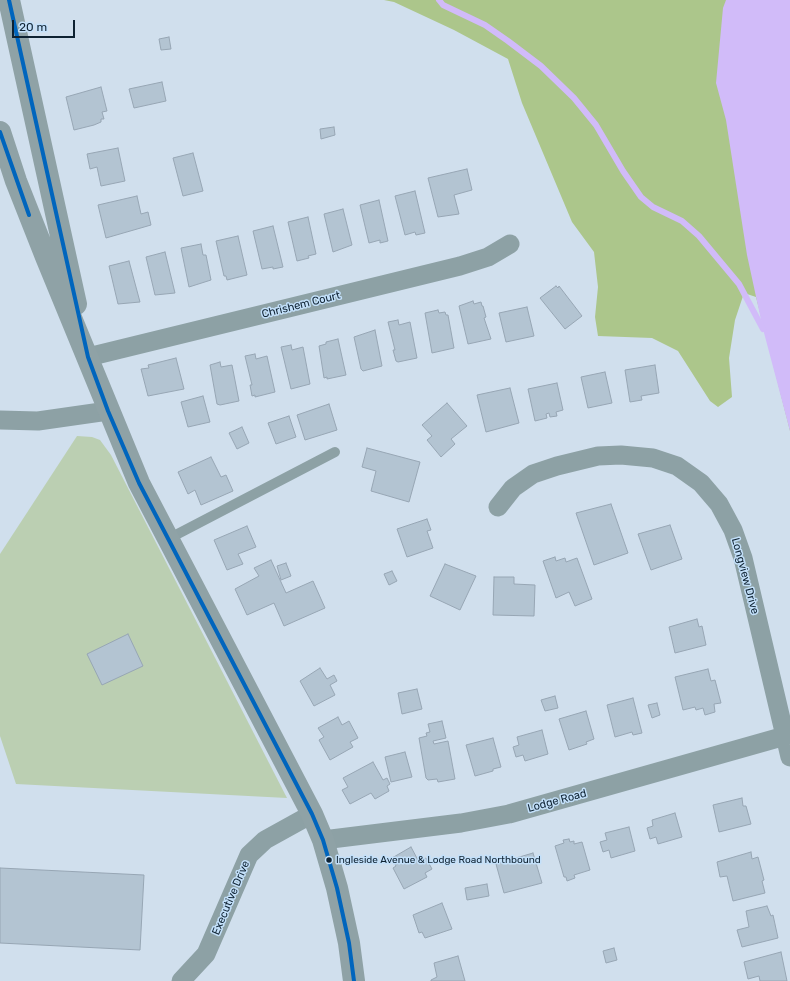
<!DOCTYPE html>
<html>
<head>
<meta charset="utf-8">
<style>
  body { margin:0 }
  #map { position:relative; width:790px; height:981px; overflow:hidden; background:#d0dfed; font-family:Rubik,sans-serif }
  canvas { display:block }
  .scale { position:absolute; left:12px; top:20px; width:63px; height:18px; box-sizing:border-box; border:2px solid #0e2232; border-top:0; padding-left:5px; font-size:12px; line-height:14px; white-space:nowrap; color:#0e2232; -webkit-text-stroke:3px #c3e0fa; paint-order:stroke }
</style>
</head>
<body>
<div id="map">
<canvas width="790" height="981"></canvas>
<div class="scale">20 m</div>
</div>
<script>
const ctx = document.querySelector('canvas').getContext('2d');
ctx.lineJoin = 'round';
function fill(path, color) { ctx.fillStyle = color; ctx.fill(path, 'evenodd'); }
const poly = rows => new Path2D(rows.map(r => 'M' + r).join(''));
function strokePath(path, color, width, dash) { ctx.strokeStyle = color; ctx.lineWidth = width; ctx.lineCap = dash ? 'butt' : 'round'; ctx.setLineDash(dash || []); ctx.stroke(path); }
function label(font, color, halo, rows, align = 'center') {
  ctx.font = font + ' Rubik,sans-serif'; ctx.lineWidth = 3; ctx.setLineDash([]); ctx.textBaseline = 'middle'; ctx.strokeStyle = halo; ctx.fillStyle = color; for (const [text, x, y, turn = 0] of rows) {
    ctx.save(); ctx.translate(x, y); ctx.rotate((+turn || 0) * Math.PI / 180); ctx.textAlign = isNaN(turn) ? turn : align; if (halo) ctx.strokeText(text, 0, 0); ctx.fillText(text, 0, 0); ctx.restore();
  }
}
fill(poly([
  [77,436,92,437,100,440,111,455,287,798,16,784,0,736,0,554]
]), '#bbcfb2');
fill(poly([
  [384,0,790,0,790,431,756,297,744,293,735,320,729,358,732,397,718,407,710,401,678,351,652,338,598,336,595,317,598,287,594,252,572,222,522,103,508,59,454,30,394,2]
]), '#acc68b');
fill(poly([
  [726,0,790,0,790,431,763,329,747,255,726,120,716,83,723,8]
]), '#d1bbf9');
strokePath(poly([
  [439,0,443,5,485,25,508,41,541,66,574,98,596,125,623,171,641,197,653,207,682,221,699,236,739,284,763,329]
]), '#d1bbf9', 6);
const building = poly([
  [169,37,171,49,161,50,159,39,169,37],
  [162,82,166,101,134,108,129,89,162,82],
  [101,87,107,111,102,112,104,119,101,119,101,122,94,125,74,130,66,97,101,87],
  [334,127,335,135,321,139,320,129,334,127],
  [118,148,125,181,101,186,97,167,90,169,87,154,118,148],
  [193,153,203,191,183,196,173,158,193,153],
  [467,169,472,190,454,195,459,214,438,217,428,178,467,169],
  [415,191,425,233,416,235,415,232,405,235,395,196,415,191],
  [137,196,141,214,148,212,151,225,106,238,98,205,137,196],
  [379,200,388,241,380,243,380,240,369,243,360,205,379,200],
  [343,209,352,245,333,252,324,214,343,209],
  [308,217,316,254,308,256,309,258,297,261,288,222,308,217],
  [273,226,283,267,273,269,273,267,262,269,253,231,273,226],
  [238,236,247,275,227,280,226,276,224,276,216,241,238,236],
  [201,244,203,255,206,255,211,280,189,287,181,248,201,244],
  [165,252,175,293,155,295,146,257,165,252],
  [129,261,140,302,118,304,109,266,129,261],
  [556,286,558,288,559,286,582,316,565,329,540,298,556,286],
  [473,301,474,304,481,302,482,306,483,306,486,317,484,318,491,339,468,344,459,306,473,301],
  [527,307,534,336,506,342,499,313,527,307],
  [438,310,439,313,445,312,446,315,448,315,454,348,432,353,425,313,438,310],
  [398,320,399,325,410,322,417,358,398,362,396,361,393,350,395,350,388,322,398,320],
  [375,330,382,366,363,371,361,369,354,337,375,330],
  [338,339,346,375,327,379,327,377,324,378,319,346,326,344,326,342,338,339],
  [291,345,292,350,303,347,310,384,291,389,281,347,291,345],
  [255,354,256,359,267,356,275,392,255,397,255,395,252,396,250,385,252,385,245,356,255,354],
  [176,358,184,389,148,396,141,369,149,368,148,365,176,358],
  [220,362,221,367,232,365,239,401,220,405,217,404,210,365,220,362],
  [655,365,659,393,641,396,642,400,630,402,625,370,655,365],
  [605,372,612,403,588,408,581,377,605,372],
  [557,383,563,410,556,412,557,416,550,417,549,413,546,414,547,418,535,421,528,389,557,383],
  [510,388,519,423,486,432,477,395,510,388],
  [203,396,210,422,188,427,181,402,203,396],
  [447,403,467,426,451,439,455,444,441,457,427,440,432,436,422,425,447,403],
  [329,404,337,430,305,440,297,415,329,404],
  [289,416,296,437,276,444,268,423,289,416],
  [242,427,249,443,237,449,229,433,242,427],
  [367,448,420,462,409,502,371,491,376,471,362,467,367,448],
  [211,457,221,477,226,475,233,491,201,505,195,490,188,494,178,472,211,457],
  [611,504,628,553,594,565,576,513,611,504],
  [427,519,431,530,427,531,433,548,407,557,397,529,427,519],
  [670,525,682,559,651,570,638,534,670,525],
  [247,526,256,547,238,554,243,564,227,570,214,540,247,526],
  [555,557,556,561,565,558,566,562,577,558,592,599,575,606,569,592,556,598,543,561,555,557],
  [271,560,286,593,313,581,325,608,284,626,274,603,247,615,235,589,259,576,254,568,271,560],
  [286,563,291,576,281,580,277,566,286,563],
  [445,564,476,576,460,610,430,596,445,564],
  [392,571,397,581,389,585,384,574,392,571],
  [494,577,514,577,514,584,535,585,534,616,493,615,494,577],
  [697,619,699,627,702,626,706,645,675,653,669,627,697,619],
  [128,634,143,666,102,685,87,654,128,634],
  [320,668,327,679,334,675,337,681,330,685,335,695,314,706,300,681,320,668],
  [708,669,711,681,715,680,721,703,714,704,715,712,705,715,703,708,696,710,695,707,683,710,675,677,708,669],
  [417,689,422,709,402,714,398,693,417,689],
  [555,696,558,708,545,711,541,700,555,696],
  [633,698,642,733,633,735,632,732,615,737,607,705,633,698],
  [657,703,660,715,652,718,648,705,657,703],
  [586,711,594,739,586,742,587,744,569,750,559,719,586,711],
  [338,717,342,725,349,721,358,738,350,742,353,747,330,760,319,740,324,737,318,728,338,717],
  [442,721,446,738,433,741,434,744,448,741,455,779,438,782,437,779,428,780,426,778,419,738,427,736,426,733,430,732,428,724,442,721],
  [542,730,548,754,525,761,523,755,516,757,513,747,519,745,517,737,542,730],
  [493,738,501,767,493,769,493,771,475,776,466,745,493,738],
  [405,752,412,777,391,782,385,757,405,752],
  [373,762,383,780,387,778,390,784,387,786,389,791,375,799,371,793,350,804,342,790,348,787,343,778,373,762],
  [742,798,743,806,746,806,751,824,719,832,713,805,742,798],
  [675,813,682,837,658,844,656,837,650,839,647,828,653,826,652,820,675,813],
  [629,827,635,851,611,858,609,850,603,852,600,842,607,840,605,833,629,827],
  [569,839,570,842,574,841,574,844,582,842,590,870,574,875,575,878,567,881,566,877,564,877,555,846,564,843,563,840,569,839],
  [411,847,419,862,426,858,432,869,425,873,427,877,404,889,393,868,396,866,392,858,411,847],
  [751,852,752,859,758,857,764,880,762,881,765,893,733,901,727,876,720,877,717,862,751,852],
  [533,853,542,883,504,893,496,864,533,853],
  [0,868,144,875,140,950,0,943,0,868],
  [487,884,489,896,467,900,465,888,487,884],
  [442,903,452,929,425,938,422,932,419,933,413,915,442,903],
  [767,906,771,916,773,915,778,938,742,947,737,930,749,927,746,911,767,906],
  [614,948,617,960,606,963,603,951,614,948],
  [781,952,787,981,760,981,759,976,748,979,744,962,781,952],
  [458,956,465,981,431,981,431,980,437,977,434,963,458,956]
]);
fill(building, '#b3c4d2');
strokePath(building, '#97a6b4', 1);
strokePath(poly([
  [168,539,335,452]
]), '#8da1a5', 10);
strokePath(poly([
  [88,357,460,266,488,257,510,244],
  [0,420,38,421,108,411],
  [498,507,513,488,533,474,557,466,598,456,621,455,653,458,677,466,701,483,719,504,733,530,743,558,790,757],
  [323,840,461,823,509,814,785,736],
  [181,981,206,954,249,855,265,840,312,814]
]), '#8da1a5', 19);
strokePath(poly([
  [9,0,76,304],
  [0,132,16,181,46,257,139,483,312,814,323,840,337,888,349,943,354,981]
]), '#8fa2a6', 22);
strokePath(poly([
  [9,0,88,357,108,411,139,483,312,814,323,840,337,888,349,943,354,981],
  [0,132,29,215]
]), '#0065bd', 4);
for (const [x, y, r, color] of [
  [329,860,3.5,"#0e2232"]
]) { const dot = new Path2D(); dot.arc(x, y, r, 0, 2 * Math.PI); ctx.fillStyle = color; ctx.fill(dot); strokePath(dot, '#c3e0fa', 1.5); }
label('10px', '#0e2232', '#c3e0fa', [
  ["Ingleside Avenue & Lodge Road Northbound",336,860]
], 'left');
label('11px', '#0e2232', '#c3e0fa', [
  ["Chrishem Court",301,305,-14],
  ["Longview Drive",745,576,75],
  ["Lodge Road",557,801,-15],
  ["Executive Drive",231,898,-67]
]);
</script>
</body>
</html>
